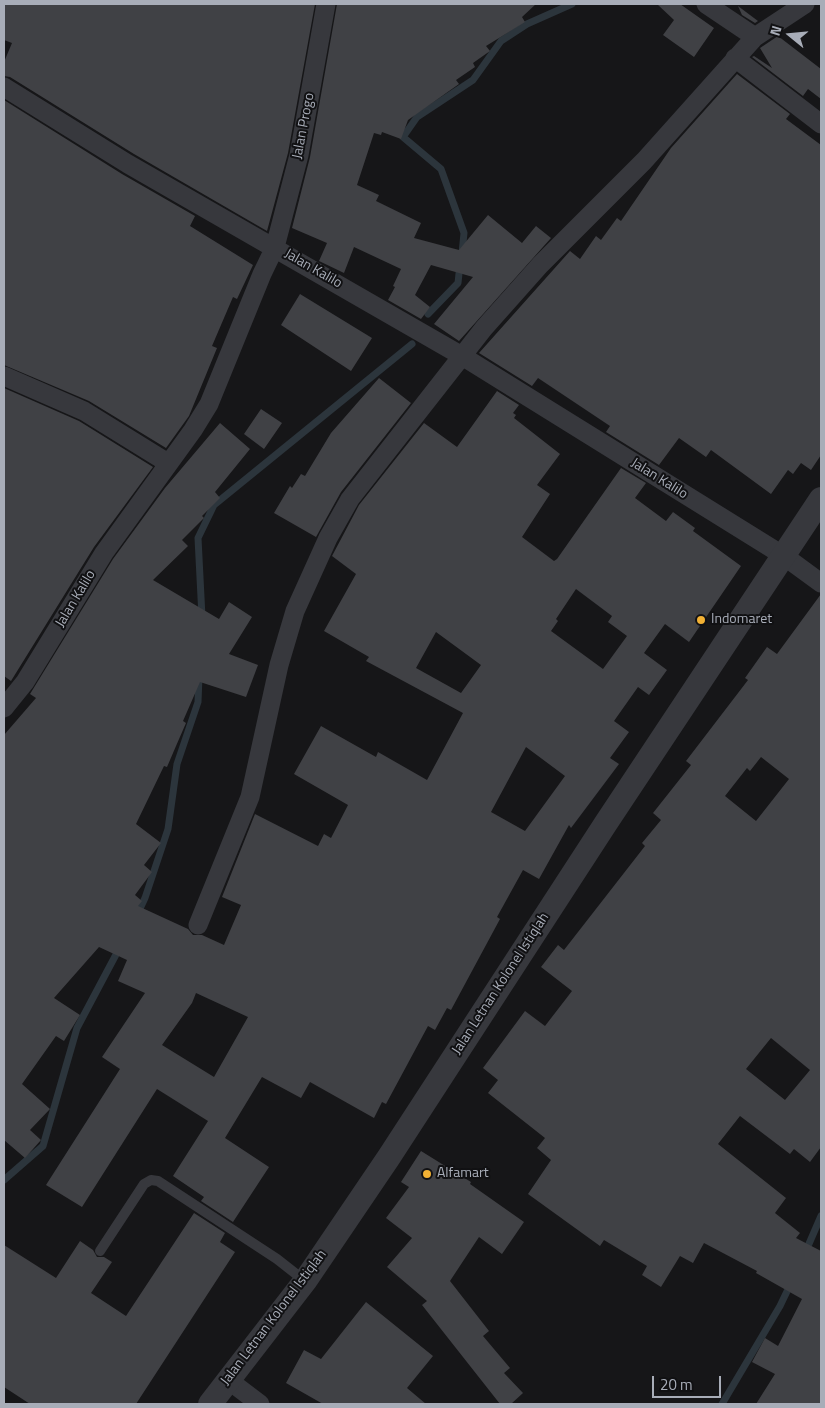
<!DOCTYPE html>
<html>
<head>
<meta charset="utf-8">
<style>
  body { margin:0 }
  #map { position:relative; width:825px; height:1408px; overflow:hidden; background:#161618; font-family:"Titillium Web",sans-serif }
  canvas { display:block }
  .frame { position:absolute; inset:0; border:5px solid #a8adb8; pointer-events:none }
  .north { position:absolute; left:765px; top:10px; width:50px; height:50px; -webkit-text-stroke:4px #111113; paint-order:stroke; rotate:287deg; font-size:14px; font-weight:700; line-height:20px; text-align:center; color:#a8adb8 }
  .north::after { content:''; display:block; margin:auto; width:18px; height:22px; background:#a8adb8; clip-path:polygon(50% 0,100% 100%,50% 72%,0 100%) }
  .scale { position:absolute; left:652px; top:1376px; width:69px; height:22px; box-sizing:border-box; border:2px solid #a8adb8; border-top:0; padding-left:6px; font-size:15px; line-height:18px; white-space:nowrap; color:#a8adb8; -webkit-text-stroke:4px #111113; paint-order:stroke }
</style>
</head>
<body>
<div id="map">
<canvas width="825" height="1408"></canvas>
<div class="frame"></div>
<div class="north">N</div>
<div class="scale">20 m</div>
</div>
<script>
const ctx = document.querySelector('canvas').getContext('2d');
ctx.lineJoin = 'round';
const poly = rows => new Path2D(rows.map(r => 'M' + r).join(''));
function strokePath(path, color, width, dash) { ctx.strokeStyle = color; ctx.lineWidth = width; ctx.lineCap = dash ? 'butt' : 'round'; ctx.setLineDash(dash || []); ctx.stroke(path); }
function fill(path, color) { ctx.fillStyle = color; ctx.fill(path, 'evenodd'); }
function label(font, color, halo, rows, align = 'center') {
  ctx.font = font + ' "Titillium Web",sans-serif'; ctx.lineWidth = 4; ctx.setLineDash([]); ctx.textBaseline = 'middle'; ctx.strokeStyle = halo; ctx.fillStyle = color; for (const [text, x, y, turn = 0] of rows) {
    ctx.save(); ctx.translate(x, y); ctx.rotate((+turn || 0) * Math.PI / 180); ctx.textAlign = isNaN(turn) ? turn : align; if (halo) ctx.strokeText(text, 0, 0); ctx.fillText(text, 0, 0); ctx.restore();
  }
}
strokePath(poly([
  [462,253,464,233,441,169,403,137,417,117,473,80,501,41,527,24,572,4],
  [428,314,458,283,460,264],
  [202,617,198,538,214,505,412,344],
  [137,915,145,898,168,829,177,764,198,702,199,676],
  [4,1180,43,1146,77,1028,120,947],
  [805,1253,821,1216],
  [722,1404,780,1306,791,1283]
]), '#2c353c', 7);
fill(poly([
  [4,4,315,4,288,153,267,231,134,154,10,77,4,76,4,62,12,43,4,40],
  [337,4,536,4,522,17,525,22,486,46,490,51,473,63,475,67,456,80,459,84,408,120,401,139,382,132,381,135,374,133,357,185,379,195,376,201,421,223,414,238,459,250,488,215,522,243,536,226,551,238,459,341,434,324,473,277,431,265,415,295,430,307,421,319,388,300,395,287,393,286,401,269,354,247,344,273,319,261,327,243,292,228,310,157],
  [657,4,680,4,714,28,694,57,663,35,674,20],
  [738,6,758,21,755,23,742,15],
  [778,36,821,69,821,99,808,89,803,96,752,57,754,56,772,68,760,48],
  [737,74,790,114,786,119,821,145,821,455,811,470,801,463,793,474,788,470,771,494,711,450,706,457,679,438,659,465,606,432,610,426,538,378,532,386,479,353,570,251,580,259,596,236,601,240,617,218,621,221,671,148],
  [4,100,122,174,195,216,190,226,253,265,237,299,233,297,212,346,217,348,189,416,166,448,89,401,4,365],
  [300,294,372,338,351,371,281,325],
  [379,378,411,403,341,492,316,537,274,513,290,486,292,488,301,474,305,476,331,433],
  [4,388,79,421,153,467,94,547,11,681,4,676],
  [497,391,519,405,513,413,516,415,514,418,560,454,537,485,550,494,522,537,554,561,557,559,621,468,646,483,635,498,666,521,673,512,695,528,693,531,741,566,689,642,665,624,644,653,667,670,649,695,638,687,614,721,629,732,610,758,619,764,571,828,569,825,539,879,523,870,497,917,500,919,451,1010,447,1008,435,1030,428,1026,386,1104,382,1102,374,1118,310,1082,301,1098,262,1077,225,1138,269,1167,233,1222,201,1201,204,1197,173,1176,208,1121,157,1089,82,1207,46,1185,120,1069,102,1057,145,993,118,981,127,960,99,947,54,998,80,1015,64,1041,56,1036,22,1084,50,1109,30,1130,41,1140,25,1158,4,1140,4,735,36,698,30,694,113,559,165,488,220,423,250,449,215,492,220,498,202,516,204,518,182,540,188,546,153,580,219,619,229,602,252,617,229,654,258,665,246,697,200,682,183,721,186,723,176,746,167,767,164,766,136,824,161,843,144,865,152,872,135,895,142,901,138,906,188,929,193,935,202,935,224,945,241,905,222,897,255,814,318,846,324,834,331,838,347,807,348,805,294,774,321,726,376,757,378,752,427,780,463,713,366,661,369,657,324,631,356,574,332,556,359,505,424,423,457,447],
  [576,589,612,616,608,622,627,636,603,669,551,631,558,621,556,619],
  [436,632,481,665,461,693,416,668],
  [526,747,565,776,525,831,491,812],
  [196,993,248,1017,214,1077,162,1045,192,1003],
  [261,409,282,423,264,449,244,434],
  [821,594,821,1147,810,1162,794,1149,790,1154,740,1116,718,1144,786,1198,775,1213,800,1233,796,1238,821,1251,821,1404,756,1404,775,1374,752,1362,765,1338,778,1346,802,1299,756,1273,757,1271,704,1243,693,1263,680,1256,661,1287,642,1275,647,1266,604,1240,600,1246,528,1194,551,1160,537,1148,545,1138,488,1093,498,1080,483,1068,525,1011,545,1026,572,991,541,967,558,945,564,950,645,846,642,843,661,820,653,813,691,765,686,761,748,680,745,678,767,647,777,654],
  [761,757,789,779,756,821,725,796,747,768,750,771],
  [771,1038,810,1070,785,1100,746,1069],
  [421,1151,471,1182,470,1184,524,1222,502,1254,479,1237,450,1281,489,1331,483,1336,510,1368,504,1373,523,1393,511,1404,500,1404,422,1305,427,1301,387,1267,412,1238,386,1218,409,1187,401,1182],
  [194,1213,225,1233,220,1242,235,1252,136,1404,30,1404,4,1387,4,1245,56,1278,80,1241,93,1250,97,1257,104,1257,112,1262,91,1293,126,1316],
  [366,1302,433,1356,407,1388,426,1404,323,1404,286,1383,304,1350,321,1359]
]), '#404145');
strokePath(poly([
  [100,1251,144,1184,151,1180,158,1181,277,1259,305,1281]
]), '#37383d', 10);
strokePath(poly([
  [706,4,755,37],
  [735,58,821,124],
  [4,87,128,164,462,356,784,556,821,583],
  [4,376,84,411,168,463],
  [4,708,25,682,104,553,193,430,209,404,262,274,275,247,299,155,326,4],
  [198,925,250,797,279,665,295,611,328,538,350,499,484,328,540,265,644,161,755,37,805,4],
  [227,1379,260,1404]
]), '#37383d', 19);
strokePath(poly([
  [210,1404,305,1281,389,1157,606,823,821,499]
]), '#37383d', 24);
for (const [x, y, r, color] of [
  [701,620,5,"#f2b134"],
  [427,1174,5,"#f2b134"]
]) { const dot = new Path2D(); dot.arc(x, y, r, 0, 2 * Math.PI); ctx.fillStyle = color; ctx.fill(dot); strokePath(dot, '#111113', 2); }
label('14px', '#a8adb8', '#111113', [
  ["Jalan Progo",304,126,-79],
  ["Jalan Kalilo",313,269,30],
  ["Jalan Kalilo",659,479,32],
  ["Jalan Kalilo",76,599,-59],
  ["Jalan Letnan Kolonel Istiqlah",501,984,-57],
  ["Jalan Letnan Kolonel Istiqlah",274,1318,-53]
]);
label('14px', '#a8adb8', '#111113', [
  ["Indomaret",711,620],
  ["Alfamart",437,1174]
], 'left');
</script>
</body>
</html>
